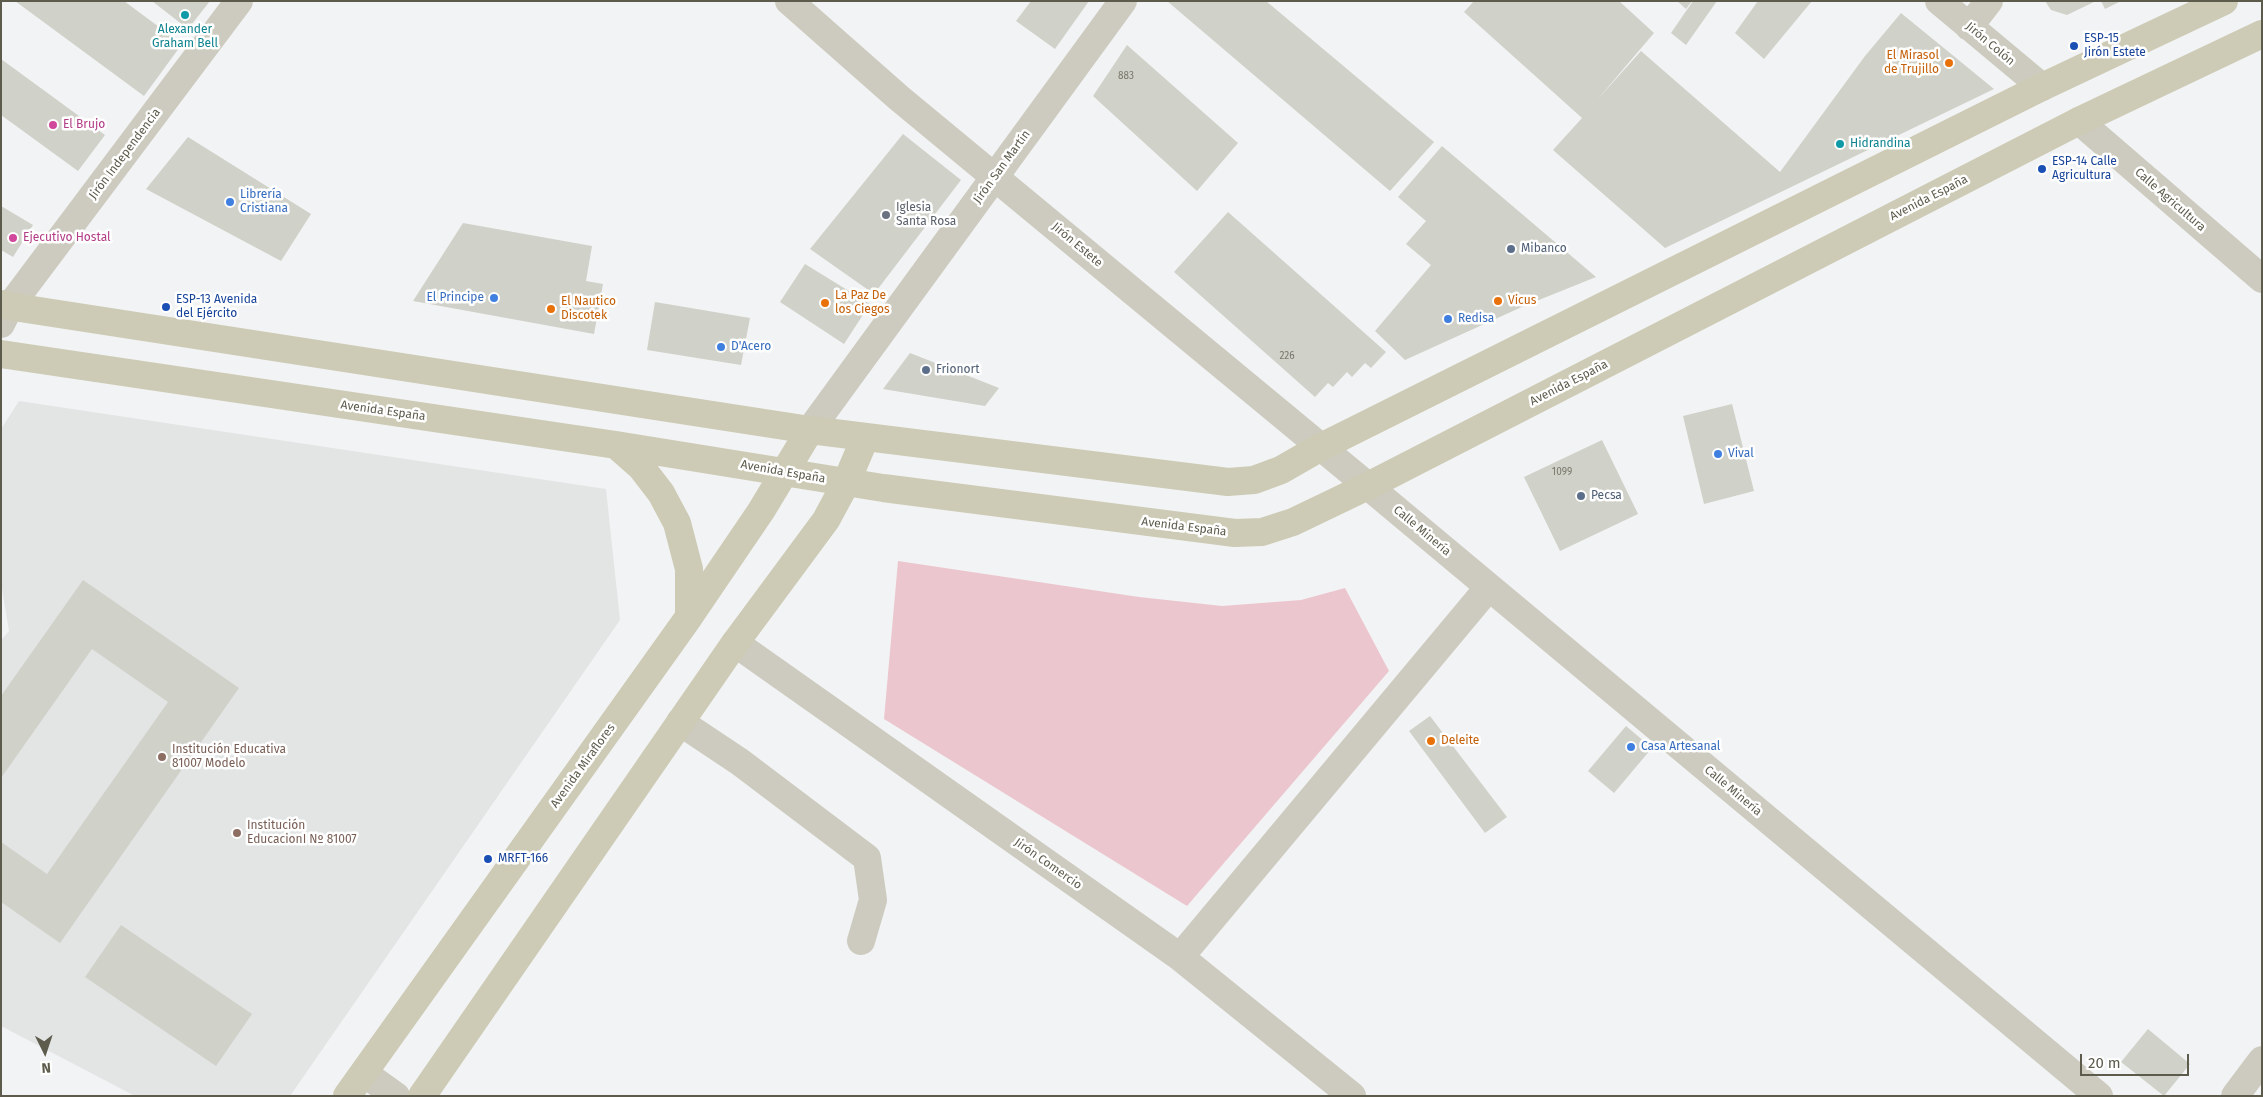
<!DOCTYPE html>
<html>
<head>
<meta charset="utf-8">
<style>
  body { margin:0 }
  #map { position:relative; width:2263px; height:1097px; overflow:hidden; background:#f2f3f4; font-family:"Fira Sans",sans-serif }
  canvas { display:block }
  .frame { position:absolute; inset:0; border:2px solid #5d5b4c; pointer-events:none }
  .north { position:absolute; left:20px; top:1027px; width:50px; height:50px; -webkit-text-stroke:4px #fff; paint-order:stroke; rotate:176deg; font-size:14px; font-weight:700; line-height:20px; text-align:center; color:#5d5b4c }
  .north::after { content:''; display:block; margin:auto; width:18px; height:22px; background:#5d5b4c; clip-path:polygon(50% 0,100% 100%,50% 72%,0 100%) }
  .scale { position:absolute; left:2080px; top:1054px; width:109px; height:22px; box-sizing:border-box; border:2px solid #5d5b4c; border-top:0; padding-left:6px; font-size:15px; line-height:18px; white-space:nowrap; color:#5d5b4c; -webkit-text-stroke:4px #fff; paint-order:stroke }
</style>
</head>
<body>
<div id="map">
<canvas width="2263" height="1097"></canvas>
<div class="frame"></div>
<div class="north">N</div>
<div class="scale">20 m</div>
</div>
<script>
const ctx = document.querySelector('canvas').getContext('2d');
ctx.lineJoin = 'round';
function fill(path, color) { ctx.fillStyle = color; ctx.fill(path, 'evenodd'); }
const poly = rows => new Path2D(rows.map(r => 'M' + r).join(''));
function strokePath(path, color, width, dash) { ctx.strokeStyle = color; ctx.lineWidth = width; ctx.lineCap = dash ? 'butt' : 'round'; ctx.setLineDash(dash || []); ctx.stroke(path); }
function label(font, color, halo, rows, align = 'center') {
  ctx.font = font + ' "Fira Sans",sans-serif'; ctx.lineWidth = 5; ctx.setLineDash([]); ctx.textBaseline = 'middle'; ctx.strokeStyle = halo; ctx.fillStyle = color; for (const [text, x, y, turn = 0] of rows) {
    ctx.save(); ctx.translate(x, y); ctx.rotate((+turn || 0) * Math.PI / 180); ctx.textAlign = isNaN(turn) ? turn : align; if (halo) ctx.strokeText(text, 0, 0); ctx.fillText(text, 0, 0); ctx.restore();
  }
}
fill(poly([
  [19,401,606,489,620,620,290,1096,135,1096,1,1026,1,640,9,631,1,583,1,429]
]), '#e3e5e5');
fill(poly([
  [898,561,1139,597,1222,606,1301,600,1345,588,1389,671,1187,906,884,719]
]), '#ecc6ce');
fill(poly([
  [15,1,124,1,182,44,144,96],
  [152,1,210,1,188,29],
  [1031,1,1089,1,1055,49,1016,21],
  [1167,1,1266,1,1434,142,1390,191],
  [1474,1,1619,1,1654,33,1597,100,1641,51,1780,172,1865,56,1901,13,1994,89,1665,248,1553,150,1582,118,1464,12],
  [1677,1,1692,1,1686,9],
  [1693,1,1717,1,1686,45,1671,33],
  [1758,1,1812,1,1764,59,1735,33],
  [2045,1,2096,1,2067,15,2051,10],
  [2101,1,2121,1,2105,9],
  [1127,45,1238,143,1197,191,1093,96],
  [1,59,105,135,78,171,1,115],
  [903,134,961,180,874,294,810,249],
  [188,137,311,214,281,261,146,189],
  [1442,146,1596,277,1524,306,1405,360,1375,331,1431,265,1406,244,1426,221,1398,197],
  [1,206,33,225,13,257,1,250],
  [1228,212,1386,352,1371,368,1365,363,1352,377,1347,372,1333,387,1328,383,1315,397,1174,272],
  [463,223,592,246,586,281,603,284,594,334,413,301],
  [805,264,870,304,844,344,780,302],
  [655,302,750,318,741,365,647,350],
  [910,353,999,388,985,406,883,389],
  [1732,404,1754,491,1704,504,1683,416],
  [1602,440,1638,514,1560,551,1524,477],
  [83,580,239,688,60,943,1,902,1,842,47,874,168,702,92,649,1,778,1,696],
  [1430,716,1507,817,1485,833,1409,731],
  [1626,726,1652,748,1614,793,1588,771],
  [121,925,252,1014,216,1066,85,977],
  [2148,1029,2190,1064,2164,1096,2121,1062]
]), '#d0d1c9');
strokePath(poly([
  [789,1,899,98,1368,486,2099,1096],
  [1939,1,2042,87],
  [1969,27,1989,1],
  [2079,121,2262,279],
  [1,324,10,306,239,1],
  [810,430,1123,1],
  [735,643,1180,957,1352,1096],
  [680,722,740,762,867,858,873,900,861,941],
  [1180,957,1489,587],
  [364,1073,396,1096],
  [2235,1096,2262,1060]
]), '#cdcbbf', 28);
strokePath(poly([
  [1,304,20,308,810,430,1228,482,1254,480,1281,470,1321,447,2042,87,2224,1],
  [1,354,616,445,883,488,1235,533,1262,532,1293,522,1368,486,2079,121,2262,34],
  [616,445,641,467,661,493,677,523,689,569,689,617],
  [347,1096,689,617,761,511,810,430],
  [422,1096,735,643,826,520,846,483,865,438]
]), '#cdcbb5', 28);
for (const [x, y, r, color] of [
  [185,15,5,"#0f9aa8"],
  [2074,46,5,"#1a4fb4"],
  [1949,63,5,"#e8710a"],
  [53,125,5,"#d1479c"],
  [1840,144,5,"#0f9aa8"],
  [2042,169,5,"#1a4fb4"],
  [230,202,5,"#3f7fe0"],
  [886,215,5,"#6b7280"],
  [13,238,5,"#d1479c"],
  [1511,249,5,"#5c6f8a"],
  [494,298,5,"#3f7fe0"],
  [1498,301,5,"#e8710a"],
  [825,303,5,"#e8710a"],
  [166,307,5,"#1a4fb4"],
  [551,309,5,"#e8710a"],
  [1448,319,5,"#3f7fe0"],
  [721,347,5,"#3f7fe0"],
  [926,370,5,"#5c6f8a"],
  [1718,454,5,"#3f7fe0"],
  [1581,496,5,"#5c6f8a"],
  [1431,741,5,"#e8710a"],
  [1631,747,5,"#3f7fe0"],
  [162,757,5,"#8d6e63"],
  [237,833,5,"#8d6e63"],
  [488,859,5,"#1a4fb4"]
]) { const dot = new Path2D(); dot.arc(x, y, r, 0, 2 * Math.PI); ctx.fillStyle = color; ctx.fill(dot); strokePath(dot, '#fff', 2); }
label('10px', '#7a786b', null, [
  ["883",1126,76],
  ["226",1287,356],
  ["1099",1562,472]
]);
label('12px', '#0d838f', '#fff', [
  ["Alexander",185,30],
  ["Graham Bell",185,44],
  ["Hidrandina",1850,144,"left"]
]);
label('12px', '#164399', '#fff', [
  ["ESP-15",2084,39],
  ["Jirón Estete",2084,53],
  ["ESP-14 Calle",2052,162],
  ["Agricultura",2052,176],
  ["ESP-13 Avenida",176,300],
  ["del Ejército",176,314],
  ["MRFT-166",498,859]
], 'left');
label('12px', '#5d5b4c', '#fff', [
  ["Jirón Colón",1990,44,40],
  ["Jirón Independencia",125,154,-53],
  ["Jirón San Martín",1002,167,-54],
  ["Avenida España",1929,198,-27],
  ["Calle Agricultura",2170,200,41],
  ["Jirón Estete",1077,245,40],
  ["Avenida España",1569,383,-27],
  ["Avenida España",383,411,8],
  ["Avenida España",783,472,10],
  ["Avenida España",1184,527,7],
  ["Calle Minería",1422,531,40],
  ["Avenida Miraflores",583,766,-54],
  ["Calle Minería",1733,791,40],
  ["Jirón Comercio",1048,864,35]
]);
label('12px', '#c56008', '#fff', [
  ["El Mirasol",1939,56,"right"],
  ["de Trujillo",1939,70,"right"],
  ["La Paz De",835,296],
  ["los Ciegos",835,310],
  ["Vicus",1508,301],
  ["El Nautico",561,302],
  ["Discotek",561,316],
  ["Deleite",1441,741]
], 'left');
label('12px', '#b23c85', '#fff', [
  ["El Brujo",63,125],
  ["Ejecutivo Hostal",23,238]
], 'left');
label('12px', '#366cbe', '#fff', [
  ["Librería",240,195],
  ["Cristiana",240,209],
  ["El Principe",484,298,"right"],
  ["Redisa",1458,319],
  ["D'Acero",731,347],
  ["Vival",1728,454],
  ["Casa Artesanal",1641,747]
], 'left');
label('12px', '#5b616d', '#fff', [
  ["Iglesia",896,208],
  ["Santa Rosa",896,222]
], 'left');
label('12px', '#4e5e75', '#fff', [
  ["Mibanco",1521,249],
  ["Frionort",936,370],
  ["Pecsa",1591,496]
], 'left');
label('12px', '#785e54', '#fff', [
  ["Institución Educativa",172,750],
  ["81007 Modelo",172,764],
  ["Institución",247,826],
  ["EducacionI Nº 81007",247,840]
], 'left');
</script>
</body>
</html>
